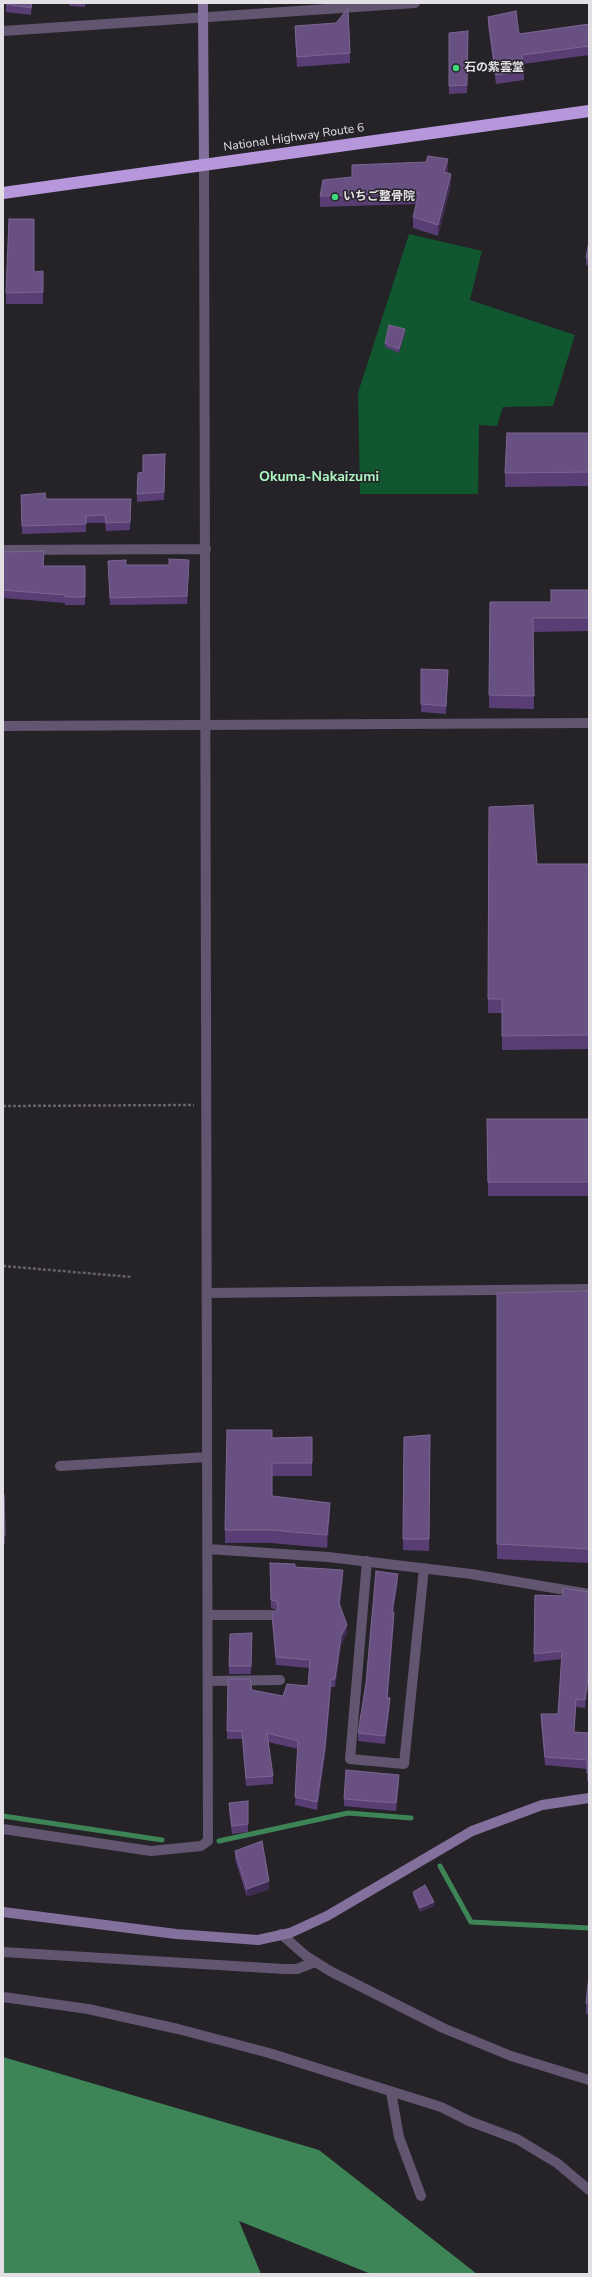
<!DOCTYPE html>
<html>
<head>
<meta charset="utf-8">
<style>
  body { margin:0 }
  #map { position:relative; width:592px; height:2277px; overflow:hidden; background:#252228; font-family:"Nunito Sans",sans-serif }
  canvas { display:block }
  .frame { position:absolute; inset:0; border:4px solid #e2e0e4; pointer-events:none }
</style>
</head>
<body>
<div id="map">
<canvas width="592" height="2277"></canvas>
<div class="frame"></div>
</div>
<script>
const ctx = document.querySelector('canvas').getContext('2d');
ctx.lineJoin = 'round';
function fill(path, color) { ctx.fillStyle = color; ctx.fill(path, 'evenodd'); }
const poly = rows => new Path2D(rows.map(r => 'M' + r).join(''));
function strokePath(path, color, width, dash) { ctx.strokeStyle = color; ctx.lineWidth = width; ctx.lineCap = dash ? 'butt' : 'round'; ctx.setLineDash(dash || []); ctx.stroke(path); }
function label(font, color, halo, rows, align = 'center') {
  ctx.font = font + ' "Nunito Sans","Noto Sans JP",sans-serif'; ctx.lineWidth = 3; ctx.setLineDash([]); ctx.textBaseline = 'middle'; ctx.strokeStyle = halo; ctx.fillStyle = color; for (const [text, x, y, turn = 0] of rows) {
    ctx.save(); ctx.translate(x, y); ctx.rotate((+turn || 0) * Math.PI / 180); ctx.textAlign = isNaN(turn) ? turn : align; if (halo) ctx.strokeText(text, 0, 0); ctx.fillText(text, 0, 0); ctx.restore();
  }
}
fill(poly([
  [409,234,482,251,470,300,575,335,553,406,503,407,497,426,479,425,478,494,360,494,358,393]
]), '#10562e');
fill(poly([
  [3,2057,319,2150,477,2274,371,2274,239,2221,261,2274,3,2274]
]), '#3d8556');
strokePath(poly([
  [3,1816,162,1840],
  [219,1841,348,1813,411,1818],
  [440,1866,471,1922,589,1928]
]), '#3d8556', 5);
strokePath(poly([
  [3,1106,194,1105],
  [3,1266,132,1277]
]), '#656267', 2.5, [3, 2]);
strokePath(poly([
  [3,31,415,3],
  [3,550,206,549],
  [3,726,589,723],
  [207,1293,589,1289],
  [60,1466,207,1457],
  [208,1549,328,1557,471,1574,589,1594],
  [367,1561,350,1759,404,1764,424,1568],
  [208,1615,272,1615],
  [208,1681,280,1680],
  [3,1829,151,1851,201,1846,208,1841,204,165],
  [281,1934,306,1956,330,1971,443,2028,511,2056,589,2080],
  [3,1952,284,1969,297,1969,315,1962],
  [3,1997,88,2009,178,2029,269,2053,441,2107,469,2121,517,2139,557,2163,589,2190],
  [391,2092,399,2137,421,2196]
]), '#615570', 10);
strokePath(poly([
  [203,3,204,165],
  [3,1912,176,1934,258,1940,290,1933,327,1916,472,1831,542,1805,589,1798]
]), '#83709c', 10);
strokePath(poly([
  [3,193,589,111]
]), '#b697dc', 12);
fill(poly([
  [6,3,32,3,31,15,6,12],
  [69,3,85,3,85,7,70,6],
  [488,17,519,34,589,24,589,55,523,64,524,71,524,80,496,84,488,26],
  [295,26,350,53,350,63,297,67,295,36],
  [468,31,467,93,449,94,449,33],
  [448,170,447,173,451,185,438,236,413,228,413,217,416,204,320,207,320,196,352,177],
  [589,241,589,266,586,265,586,258],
  [43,271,43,304,6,304,6,293],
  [405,333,399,353,385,347,385,343],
  [589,433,589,486,505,487,505,473],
  [165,454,164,500,137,502,137,494,143,472],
  [21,495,46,499,131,499,130,530,106,531,105,523,86,523,86,532,22,534],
  [3,552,44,559,44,566,85,566,85,605,65,605,65,603,3,598],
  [108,561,126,565,189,567,187,604,110,605],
  [589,590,589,631,533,632,534,709,489,708,490,602,551,602],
  [421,669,448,678,446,714,421,712],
  [489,807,537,864,589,864,589,1049,502,1050,502,1013,488,1013],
  [487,1119,589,1119,589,1196,488,1196],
  [589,1291,589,1563,497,1559,497,1293],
  [430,1435,429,1551,403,1550,404,1437],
  [312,1437,312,1476,272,1476,272,1496,330,1516,327,1548,271,1543,225,1543,225,1530,272,1438],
  [3,1494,4,1494,5,1544,3,1544],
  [270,1563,295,1567,343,1578,340,1605,347,1633,341,1645,335,1687,331,1687,325,1755,317,1810,295,1805,298,1749,268,1742,273,1776,273,1784,246,1786,242,1739,227,1739,228,1679,252,1690,283,1696,308,1686,310,1668,276,1665,272,1622,272,1613,276,1611,276,1610,271,1608],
  [398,1582,393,1612,394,1620,388,1697,390,1705,385,1744,358,1741,358,1733],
  [589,1592,589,1679,585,1708,576,1707,574,1732,589,1733,589,1781,587,1781,587,1769,545,1765,541,1722,541,1714,558,1714,562,1659,534,1662,535,1595,563,1596],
  [252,1633,251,1674,229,1674,229,1666],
  [399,1782,396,1811,344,1806,344,1799],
  [229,1803,248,1824,248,1832,232,1834,229,1811],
  [235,1851,269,1889,247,1897,235,1859],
  [413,1892,434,1906,420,1912,413,1896],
  [589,1975,589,2014,586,2014,586,2003]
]), '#593e76');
fill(poly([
  [448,159,448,170,444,183,444,172],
  [451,174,451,185,438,236,438,225],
  [405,329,405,333,399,353,399,349],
  [189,560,189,567,187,604,187,596],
  [330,1503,330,1516,327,1548,327,1535],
  [343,1570,343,1578,339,1611,339,1603],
  [398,1574,398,1582,392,1619,392,1612],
  [394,1612,394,1620,387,1705,387,1697],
  [347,1625,347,1633,341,1645,335,1687,335,1679,341,1636],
  [589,1671,589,1679,585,1708,585,1700],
  [331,1679,331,1687,325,1755,317,1810,317,1802],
  [390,1698,390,1705,385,1744,385,1736],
  [576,1699,576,1707,574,1741,574,1732],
  [399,1775,399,1782,396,1811,396,1803],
  [269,1881,269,1889,247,1897,247,1889],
  [434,1902,434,1906,420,1912,420,1908]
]), '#3e2c52');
const building = poly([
  [6,3,32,3,31,8,6,4,6,3],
  [348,8,350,53,297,57,295,26,336,23,348,8],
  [516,11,519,34,589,24,589,46,522,55,524,71,496,75,488,17,516,11],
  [468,31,467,85,449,86,449,33,468,31],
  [428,156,448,159,444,172,451,174,438,225,413,217,419,193,320,196,323,180,352,177,352,165,426,162,428,156],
  [9,219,34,219,34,272,43,271,43,292,6,293,9,219],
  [589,241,589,258,586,258,589,241],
  [389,325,405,329,399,349,385,343,389,325],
  [507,433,589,433,589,472,505,473,507,433],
  [165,454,164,492,137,494,138,473,143,472,143,455,165,454],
  [45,493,46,499,131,499,130,522,106,523,105,515,86,516,86,524,22,526,21,495,45,493],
  [44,551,43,566,85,566,85,597,65,597,65,595,3,590,3,552,44,551],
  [169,559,189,560,187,596,110,598,108,561,126,560,126,565,169,565,169,559],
  [551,590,589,590,589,618,533,618,534,696,489,695,490,602,551,602,551,590],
  [421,669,448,670,446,706,421,704,421,669],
  [533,805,537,864,589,864,589,1035,502,1036,502,999,488,999,489,807,533,805],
  [487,1119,589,1119,589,1182,488,1182,487,1119],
  [589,1291,589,1549,497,1544,497,1293,589,1291],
  [227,1430,272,1430,272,1438,312,1437,312,1463,272,1463,272,1496,330,1503,327,1535,271,1530,225,1530,227,1430],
  [430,1435,429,1539,403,1539,404,1437,430,1435],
  [3,1494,4,1494,5,1536,3,1536,3,1494],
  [270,1563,295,1564,295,1567,343,1570,339,1603,347,1625,341,1636,335,1679,331,1679,325,1747,317,1802,295,1797,298,1741,267,1733,273,1776,246,1778,242,1731,227,1731,228,1679,250,1679,252,1690,283,1696,287,1684,308,1686,310,1660,276,1657,272,1613,277,1610,278,1606,276,1601,271,1600,270,1563],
  [376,1571,398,1574,392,1612,394,1612,387,1697,390,1698,385,1736,358,1733,366,1683,376,1571],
  [563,1588,589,1592,589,1671,585,1700,576,1699,574,1732,589,1733,589,1773,587,1773,587,1760,545,1757,541,1714,558,1714,562,1651,534,1654,535,1595,563,1596,563,1588],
  [252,1633,251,1666,229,1666,230,1634,252,1633],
  [346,1770,399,1775,396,1803,344,1799,346,1770],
  [248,1801,248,1824,232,1826,229,1803,248,1801],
  [262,1841,269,1881,247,1889,235,1851,262,1841],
  [425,1885,434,1902,420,1908,413,1892,425,1885],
  [589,1975,589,2003,586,2003,589,1975]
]);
fill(building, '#685082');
strokePath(building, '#7b6691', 1);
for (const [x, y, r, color] of [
  [456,68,4,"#3ed77d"],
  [335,197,4,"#3ed77d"]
]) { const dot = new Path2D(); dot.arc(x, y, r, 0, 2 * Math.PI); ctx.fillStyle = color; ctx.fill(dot); strokePath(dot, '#252228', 1.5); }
label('bold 12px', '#e2e0e4', '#252228', [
  ["石の紫雲堂",464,68],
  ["いちご整骨院",343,197]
], 'left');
label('12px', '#e2e0e4', '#252228', [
  ["National Highway Route 6",294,138,-8]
]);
label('bold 14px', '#adf5c1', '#252228', [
  ["Okuma-Nakaizumi",319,478]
]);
</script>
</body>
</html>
